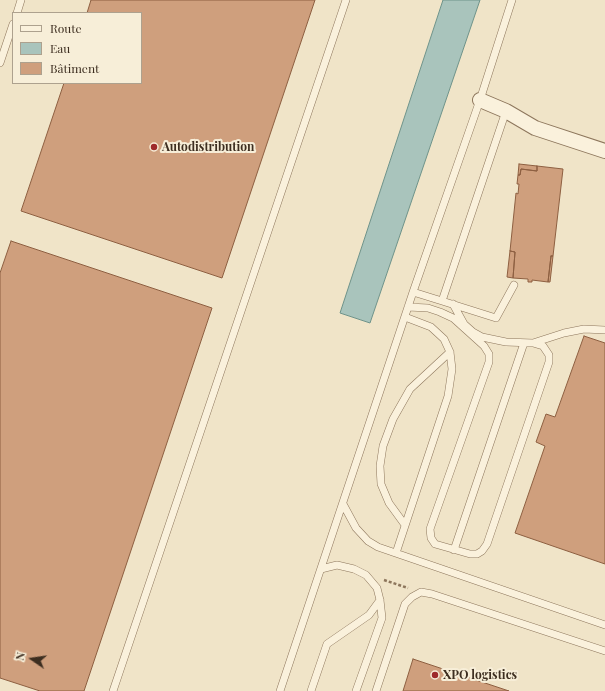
<!DOCTYPE html>
<html>
<head>
<meta charset="utf-8">
<style>
  body { margin:0 }
  #map { position:relative; width:605px; height:691px; overflow:hidden; background:#f0e4c8; font-family:"Playfair Display",serif }
  canvas { display:block }
  .legend { position:absolute; left:12px; top:12px; width:130px; height:72px; box-sizing:border-box; background:#f7eed8; border:1px solid #ada18e; margin:0; padding:5px 7px; list-style:none; font-size:12px; color:#3d2e20 }
  .legend li { display:flex; align-items:center; gap:8px; height:20px }
  .legend b { width:20px; border:1px solid #ada18e }
  .north { position:absolute; left:12px; top:639px; width:40px; height:40px; -webkit-text-stroke:3px #f7eed8; paint-order:stroke; rotate:283deg; font-size:11px; font-weight:700; line-height:16px; text-align:center; color:#3d2e20 }
  .north::after { content:''; display:block; margin:auto; width:14px; height:18px; background:#3d2e20; clip-path:polygon(50% 0,100% 100%,50% 72%,0 100%) }
</style>
</head>
<body>
<div id="map">
<canvas width="605" height="691"></canvas>
<ul class="legend">
<li><b style="height:5px;background:#faf1dc"></b>Route</li>
<li><b style="height:11px;background:#a9c4bc"></b>Eau</li>
<li><b style="height:11px;background:#cf9f7d"></b>Bâtiment</li>
</ul>
<div class="north">N</div>
</div>
<script>
const ctx = document.querySelector('canvas').getContext('2d');
ctx.lineJoin = 'round';
function fill(path, color) { ctx.fillStyle = color; ctx.fill(path, 'evenodd'); }
const poly = rows => new Path2D(rows.map(r => 'M' + r).join(''));
function strokePath(path, color, width, dash) { ctx.strokeStyle = color; ctx.lineWidth = width; ctx.lineCap = dash ? 'butt' : 'round'; ctx.setLineDash(dash || []); ctx.stroke(path); }
function label(font, color, halo, rows, align = 'center') {
  ctx.font = font + ' "Playfair Display",serif'; ctx.lineWidth = 4; ctx.setLineDash([]); ctx.textBaseline = 'middle'; ctx.strokeStyle = halo; ctx.fillStyle = color; for (const [text, x, y, turn = 0] of rows) {
    ctx.save(); ctx.translate(x, y); ctx.rotate((+turn || 0) * Math.PI / 180); ctx.textAlign = isNaN(turn) ? turn : align; if (halo) ctx.strokeText(text, 0, 0); ctx.fillText(text, 0, 0); ctx.restore();
  }
}
const water = poly([
  [443,0,480,0,370,323,340,313,443,0]
]);
fill(water, '#a9c4bc');
strokePath(water, '#6f938a', 1);
const building = poly([
  [91,0,315,0,222,278,21,211,64,83,141,83,141,13,87,13,91,0],
  [519,164,537,166,537,171,521,169,520,175,518,175,519,164],
  [537,166,563,169,553,256,551,256,548,282,532,280,532,282,528,282,528,279,513,278,515,252,510,251,516,193,518,194,519,184,517,184,518,175,520,175,521,169,537,171,537,166],
  [11,241,212,308,84,691,40,691,0,678,0,273,11,241],
  [510,251,515,252,513,278,507,277,510,251],
  [551,256,553,256,550,282,548,282,551,256],
  [584,336,605,343,605,564,515,533,545,446,536,442,546,414,555,417,584,336],
  [413,659,509,691,403,691,413,659]
]);
fill(building, '#cf9f7d');
strokePath(building, '#8d5f41', 1);
const service = poly([
  [17,13,21,0],
  [0,63,13,24],
  [413,292,442,301,506,111],
  [442,301,496,318,514,285],
  [408,307,428,308,440,312,453,318,484,346,489,354,489,362,430,529,431,538,435,544,470,554,477,554,482,551,487,544,549,362,549,355,543,346,533,343,506,342,482,337,473,332,464,324,453,304],
  [533,343,564,333,584,329,605,330],
  [343,504,356,528,368,541,378,547,605,625],
  [405,525,389,503,381,484,380,466,383,446,393,419,410,389,450,352],
  [454,550,524,343],
  [396,553,448,396,452,369,450,352,444,339,431,327,405,317],
  [321,569,337,565,354,569,366,575,377,588,380,600,382,618,356,691],
  [113,691,346,0],
  [280,691,413,292,480,100,512,0],
  [311,691,327,644,369,615,380,600],
  [376,691,405,604,412,597,421,592,432,594,605,651]
]);
const minor = poly([
  [480,100,506,111,535,128,605,151]
]);
strokePath(service, '#8d765c', 8);
strokePath(minor, '#8d765c', 16);
strokePath(poly([
  [384,580,408,588]
]), '#8d765c', 2.5, [3, 2]);
strokePath(service, '#faf1dc', 7);
strokePath(minor, '#faf1dc', 14);
for (const [x, y, r, color] of [
  [154,147,4,"#9e2a2b"],
  [435,675,4,"#9e2a2b"]
]) { const dot = new Path2D(); dot.arc(x, y, r, 0, 2 * Math.PI); ctx.fillStyle = color; ctx.fill(dot); strokePath(dot, '#f7eed8', 1.5); }
label('bold 12px', '#3d2e20', '#f7eed8', [
  ["Autodistribution",162,147],
  ["XPO logistics",443,675]
], 'left');
</script>
</body>
</html>
